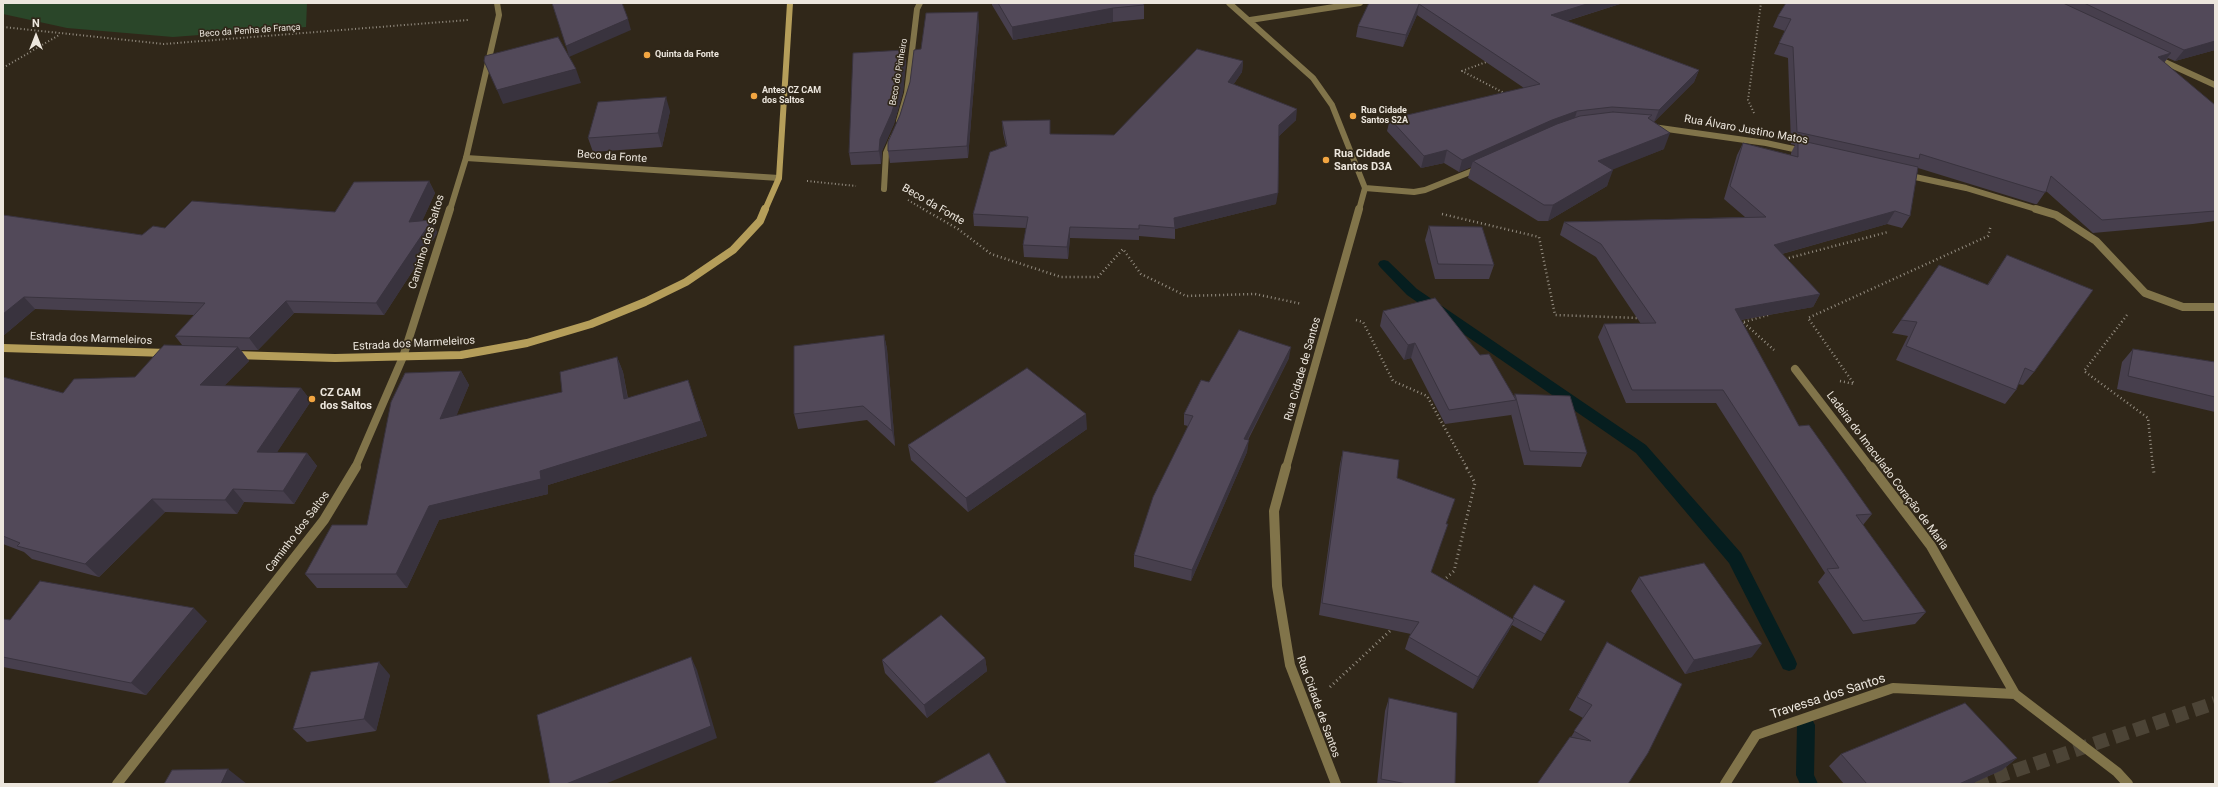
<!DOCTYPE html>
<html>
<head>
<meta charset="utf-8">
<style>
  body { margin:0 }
  #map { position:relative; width:2218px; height:787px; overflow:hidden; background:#302719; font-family:Roboto,sans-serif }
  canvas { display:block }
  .frame { position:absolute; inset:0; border:4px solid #ece6dd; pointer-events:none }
  .north { position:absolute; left:16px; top:16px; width:40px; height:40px; -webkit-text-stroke:3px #302719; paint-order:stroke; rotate:0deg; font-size:11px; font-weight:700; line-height:16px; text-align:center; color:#ece6dd }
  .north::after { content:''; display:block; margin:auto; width:14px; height:18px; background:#ece6dd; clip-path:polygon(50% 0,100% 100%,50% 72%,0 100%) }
</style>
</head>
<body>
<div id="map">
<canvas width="2218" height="787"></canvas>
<div class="frame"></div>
<div class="north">N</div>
</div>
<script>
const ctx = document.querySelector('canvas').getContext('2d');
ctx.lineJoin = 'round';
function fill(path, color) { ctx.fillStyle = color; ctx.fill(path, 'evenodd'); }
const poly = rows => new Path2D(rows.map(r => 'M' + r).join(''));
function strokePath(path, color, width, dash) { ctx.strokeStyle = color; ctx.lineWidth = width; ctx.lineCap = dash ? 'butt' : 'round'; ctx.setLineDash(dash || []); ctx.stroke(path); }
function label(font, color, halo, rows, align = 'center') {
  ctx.font = font + ' Roboto,sans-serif'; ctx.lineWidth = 3.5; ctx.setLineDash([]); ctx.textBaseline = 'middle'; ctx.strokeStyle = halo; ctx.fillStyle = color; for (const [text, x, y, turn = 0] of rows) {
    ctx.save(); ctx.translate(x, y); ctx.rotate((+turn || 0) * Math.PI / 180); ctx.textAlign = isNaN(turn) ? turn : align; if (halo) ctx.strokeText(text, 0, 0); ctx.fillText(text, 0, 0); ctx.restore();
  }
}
fill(poly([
  [3,3,307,3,306,27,173,37,67,28,3,14]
]), '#2a4629');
fill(poly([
  [1384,260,1388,261,1417,289,1646,445,1741,553,1795,659,1797,664,1795,669,1789,671,1783,669,1729,563,1636,453,1407,295,1380,267,1378,264,1380,261,1384,260],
  [1806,717,1812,719,1815,725,1814,775,1818,784,1800,784,1796,775,1797,725,1800,719,1806,717]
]), '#061e1f');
strokePath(poly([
  [1975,784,2215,703]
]), '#4c4436', 14, [14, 7]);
strokePath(poly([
  [3,27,164,44,468,20],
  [1489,61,1462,71,1506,94],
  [3,68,59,35],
  [1754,113,1748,100,1761,3],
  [807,181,856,186],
  [908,200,925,210]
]), '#958e82', 2, [1, 2.5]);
strokePath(poly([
  [923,209,958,229,991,254,1061,277,1098,277,1123,249,1141,274,1186,296,1255,294,1302,304],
  [1442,214,1539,237,1555,315,1639,318],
  [1785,259,1888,232],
  [2127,315,2084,371,2148,418,2153,468],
  [1356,320,1363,322,1393,381,1427,396,1467,468],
  [1740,322,1743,322,1774,350],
  [1744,322,1768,315,1767,312],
  [1840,381,1854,384,1808,318,1988,236,1991,225]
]), '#958e82', 2.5, [1, 3]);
strokePath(poly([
  [2153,467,2154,473],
  [1443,581,1454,571,1475,483,1466,467],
  [1330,687,1392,629]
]), '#958e82', 3, [1, 3.5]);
strokePath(poly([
  [899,121,907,93,917,9,920,3],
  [466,158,779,178],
  [884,189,886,153,893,137]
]), '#81744a', 6);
strokePath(poly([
  [355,468,403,357]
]), '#81744a', 8);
strokePath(poly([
  [117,784,324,520,356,467]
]), '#81744a', 10);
strokePath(poly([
  [1229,3,1313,78,1332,105,1365,188,1359,210],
  [1250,20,1360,3],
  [2156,58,2215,85],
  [1653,127,1766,143,1803,151],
  [1906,175,1966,188,2039,210],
  [1365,188,1414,192,1425,190,1480,168],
  [450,210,466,158,499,15,497,3]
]), '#81744a', 6);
strokePath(poly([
  [2036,209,2056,215,2096,241,2145,293,2183,307,2215,307],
  [403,357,450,209],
  [1795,369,1871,468],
  [1286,468,1359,209]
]), '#81744a', 8);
strokePath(poly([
  [1286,467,1274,511,1277,586,1290,665,1336,784],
  [1871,467,1931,546,2015,694,2117,772,2128,784],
  [1725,784,1756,735,1893,688,2015,694]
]), '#81744a', 10);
strokePath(poly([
  [765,210,779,178,790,3]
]), '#b59e5a', 6);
strokePath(poly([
  [3,348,167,353],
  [234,355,335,358,461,355,527,343,591,324,645,302,686,282,733,250,760,221,765,209]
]), '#b59e5a', 8);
fill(poly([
  [992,3,1143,3,1144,5,1144,19,1113,22,1013,40,992,5],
  [1369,3,1623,3,1567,21,1699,70,1694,82,1654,122,1664,149,1612,169,1607,186,1548,221,1538,221,1468,178,1471,167,1459,172,1444,163,1421,168,1387,131,1390,119,1524,88,1417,15,1403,47,1356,37,1358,26],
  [1786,3,2215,3,2215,50,2175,61,2168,58,2164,63,2215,105,2215,221,2193,224,2093,233,2046,191,2037,204,2035,204,1918,168,1910,216,1902,228,1887,224,1782,254,1820,294,1813,307,1741,320,1799,426,1872,514,1863,525,1926,612,1915,624,1853,634,1818,582,1825,573,1716,403,1626,403,1598,337,1604,324,1641,324,1596,257,1560,235,1564,222,1745,217,1724,199,1737,155,1743,143,1791,155,1791,153,1795,145,1791,144,1788,58,1774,54,1785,31,1773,27,1778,16],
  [979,24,968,158,890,163,888,151,900,115,921,49],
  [904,50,906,62,903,92,894,124,882,151,881,164,851,165,849,153],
  [1243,61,1242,72,1233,85,1296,120,1279,136,1276,204,1175,229,1175,239,1139,236,1139,240,1070,238,1068,259,1024,257,1023,245,1026,228,974,226,973,214,1006,146,1003,133,1002,121,1050,134,1114,135],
  [670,111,662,147,593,152,588,138],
  [429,181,435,193,422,221,431,220,437,232,436,235,384,315,294,313,258,350,241,350,249,361,224,386,301,388,311,401,277,452,307,453,317,466,294,504,244,502,237,514,165,512,99,577,32,559,24,552,3,544,3,377,63,393,135,377,182,345,175,336,194,315,35,309,3,336,3,215,142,235,335,212],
  [1429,226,1494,265,1489,279,1435,279,1425,240],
  [2007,255,2034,372,2023,385,2018,384,2016,390,2005,404,1896,360,1908,336,1892,333,1901,320,1987,285],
  [1383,311,1480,355,1514,397,1515,394,1587,453,1581,467,1524,465,1511,414,1511,415,1445,424,1411,358,1404,360,1380,326],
  [884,335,887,349,895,446,867,420,798,429,794,414],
  [2133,349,2215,362,2215,412,2117,389,2122,362],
  [617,357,623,372,628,398,688,380,693,395,707,436,548,485,548,494,439,520,407,588,317,588,305,574,367,525,461,371,469,385,456,416,562,392],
  [1289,358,1248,440,1247,452,1191,581,1134,567,1134,555,1188,426,1184,425,1184,414,1209,382],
  [1087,429,968,512,911,460,908,445],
  [1343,451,1397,478,1446,524,1431,572,1513,619,1513,617,1561,608,1541,641,1512,625,1508,632,1473,689,1405,649,1409,637,1411,634,1319,615,1340,464],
  [1639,577,1752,657,1685,674,1631,591],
  [3,619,10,620,207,621,146,695,3,667],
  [1607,642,1648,753,1571,737,1583,718,1569,710],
  [985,658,987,671,927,718,885,673,882,660],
  [390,675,376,731,307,742,293,729],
  [1389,698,1455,784,1377,784,1385,711],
  [1841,754,2017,758,2002,770,1971,784,1844,784,1829,766]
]), '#473f4d');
fill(poly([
  [1590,3,1623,3,1547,27,1551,15],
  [1419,4,1417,15,1403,47,1406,35],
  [1113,8,1113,22,1013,40,1012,27],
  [978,12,979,24,968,158,967,146],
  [628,19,631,30,569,57,566,46],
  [2215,41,2215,50,2175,61,2184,50],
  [904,50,906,62,903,92,894,124,882,151,881,164,879,151,880,139],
  [2171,53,2162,65,2158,57],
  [1243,61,1242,72,1227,94,1228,82],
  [576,69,581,83,503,104,497,90],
  [1699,70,1694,82,1654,122,1659,110],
  [666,97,670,111,662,147,658,133],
  [1297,109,1296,120,1278,137,1279,125],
  [1577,111,1573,124,1473,161,1471,167,1459,172,1462,160,1552,120],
  [1670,133,1664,149,1592,178,1598,161],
  [1447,150,1444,163,1421,168,1424,156],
  [1613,170,1607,186,1548,221,1553,205],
  [429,181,435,193,416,235,409,222],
  [1278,193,1276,204,1175,229,1174,218],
  [1895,211,1887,224,1767,258,1774,245],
  [431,220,437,232,436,235,384,315,376,303],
  [1070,227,1070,238,1068,259,1067,247],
  [1820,294,1813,307,1728,322,1735,309],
  [24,297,35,309,3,336,3,314],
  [286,301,294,313,258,350,249,338],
  [884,335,887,349,895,446,892,431],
  [1415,343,1411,358,1404,360,1408,345],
  [238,347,249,361,211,399,200,385],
  [1291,347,1289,358,1242,450,1244,439],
  [617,357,623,372,630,413,624,399],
  [461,371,469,385,449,434,440,419],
  [688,380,693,395,707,436,548,485,548,494,439,520,407,588,396,574,429,506,540,471],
  [301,388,311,401,268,466,257,452],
  [1086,414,1087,429,968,512,966,498],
  [1249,440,1247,452,1191,581,1192,570],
  [307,453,317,466,294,504,283,491],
  [233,489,244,502,237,514,225,500],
  [152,499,165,512,99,577,85,564],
  [194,608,207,621,146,695,131,683],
  [1514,620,1508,632,1473,689,1478,677],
  [1762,644,1752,657,1685,674,1694,660],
  [691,657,697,670,717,738,605,784,566,784],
  [985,658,987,671,927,718,924,705],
  [379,662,390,675,376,731,364,719],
  [2017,758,2002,770,1971,784,1959,784],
  [228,769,247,784,221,784]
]), '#39333e');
const building = poly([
  [552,3,622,3,628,19,566,46,552,3],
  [998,3,1143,3,1144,5,1113,8,1012,27,998,3],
  [1369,3,1590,3,1551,15,1699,70,1659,110,1612,107,1577,111,1552,120,1462,160,1447,150,1424,156,1390,119,1540,84,1419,4,1406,35,1358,26,1369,3],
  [1786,3,2063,3,2171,53,2158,57,2215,105,2215,211,2102,220,2051,176,2046,192,2043,192,1920,154,1919,159,1797,132,1793,47,1779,43,1791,19,1778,16,1786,3],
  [2084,3,2215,3,2215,41,2184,50,2084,3],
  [978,12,967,146,888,151,888,142,900,115,910,82,914,50,921,49,926,13,978,12],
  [558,37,576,69,497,90,484,61,485,56,558,37],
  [1197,49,1243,61,1228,82,1297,109,1279,125,1278,193,1174,218,1175,228,1139,225,1139,229,1070,227,1067,247,1023,245,1028,217,973,214,990,152,1007,146,1002,121,1050,120,1050,134,1114,135,1197,49],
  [904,50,901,80,892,112,880,139,879,151,849,153,853,53,904,50],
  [666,97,658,133,588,138,598,102,666,97],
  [1613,112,1652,115,1648,118,1670,133,1598,161,1613,170,1553,205,1544,205,1473,161,1557,124,1580,116,1613,112],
  [1798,140,1918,167,1910,216,1895,211,1774,245,1820,294,1735,309,1799,426,1809,425,1872,514,1856,515,1926,612,1863,621,1827,569,1839,568,1723,390,1632,390,1604,324,1656,323,1601,244,1564,222,1766,217,1730,186,1743,143,1798,157,1798,140],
  [429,181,409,222,431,220,430,223,376,303,286,301,249,338,175,336,205,303,24,297,3,314,3,215,142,235,153,226,165,228,192,201,335,212,354,182,429,181],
  [1429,226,1482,227,1494,265,1438,264,1429,226],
  [2007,255,2093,290,2034,372,2025,368,2016,390,1906,346,1917,322,1901,320,1939,265,1988,285,2007,255],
  [1435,298,1480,355,1489,354,1516,400,1449,410,1415,343,1408,345,1383,311,1435,298],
  [1239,330,1291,347,1244,439,1249,440,1192,570,1134,555,1153,497,1193,416,1184,414,1201,380,1209,382,1239,330],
  [884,335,892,431,863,406,794,414,794,346,884,335],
  [164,345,238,347,200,385,301,388,257,452,307,453,283,491,233,489,225,500,152,499,85,564,17,546,20,543,3,536,3,377,63,393,74,379,135,377,164,345],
  [2133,349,2215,362,2215,397,2128,376,2133,349],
  [617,357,624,399,688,380,701,421,540,471,541,479,429,506,396,574,305,574,332,525,367,525,391,402,405,373,461,371,440,419,562,392,560,372,617,357],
  [1027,368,1086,414,966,498,908,445,1027,368],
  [1515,394,1570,396,1587,453,1530,451,1515,394],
  [1343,451,1399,460,1397,478,1455,499,1446,524,1448,524,1431,572,1514,620,1478,677,1409,637,1419,622,1322,603,1343,451],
  [1704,563,1762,644,1694,660,1639,577,1704,563],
  [40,581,194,608,131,683,3,657,3,619,10,620,40,581],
  [1534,585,1565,601,1545,634,1513,617,1534,585],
  [941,615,985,658,924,705,882,660,941,615],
  [1607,642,1682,684,1648,753,1628,784,1537,784,1570,737,1591,741,1574,731,1592,705,1577,697,1607,642],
  [691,657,711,726,566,784,550,784,537,715,691,657],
  [379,662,364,719,293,729,311,672,379,662],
  [1389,698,1457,713,1455,784,1407,784,1381,779,1389,698],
  [1965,703,2017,758,1959,784,1867,784,1841,754,1965,703],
  [989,753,1007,784,932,784,989,753],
  [228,769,221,784,164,784,172,770,228,769]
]);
fill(building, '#524959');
strokePath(building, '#39333e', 1);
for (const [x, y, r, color] of [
  [647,55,4,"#f2a541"],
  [754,96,4,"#f2a541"],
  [1353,116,4,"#f2a541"],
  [1326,160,4,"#f2a541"],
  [312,399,4,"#f2a541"]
]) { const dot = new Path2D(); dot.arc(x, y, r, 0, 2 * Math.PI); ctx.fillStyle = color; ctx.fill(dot); strokePath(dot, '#302719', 1.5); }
label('9px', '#ece6dd', '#302719', [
  ["Beco da Penha de França",250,31,-4],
  ["Beco do Pinheiro",899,72,-80]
]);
label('bold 9px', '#ece6dd', '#302719', [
  ["Quinta da Fonte",655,55],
  ["Antes CZ CAM",762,91],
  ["dos Saltos",762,101],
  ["Rua Cidade",1361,111],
  ["Santos S2A",1361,121]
], 'left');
label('11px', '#ece6dd', '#302719', [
  ["Rua Álvaro Justino Matos",1746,130,10],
  ["Beco da Fonte",612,157,4],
  ["Beco da Fonte",933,205,30],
  ["Caminho dos Saltos",427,242,-73],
  ["Estrada dos Marmeleiros",91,339,2],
  ["Estrada dos Marmeleiros",414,344,-3],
  ["Rua Cidade de Santos",1303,369,-74],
  ["Ladeira do Imaculado Coração de Maria",1887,471,53],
  ["Caminho dos Saltos",298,532,-53],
  ["Rua Cidade de Santos",1318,707,70]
]);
label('bold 11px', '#ece6dd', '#302719', [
  ["Rua Cidade",1334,154],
  ["Santos D3A",1334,167],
  ["CZ CAM",320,393],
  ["dos Saltos",320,406]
], 'left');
label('13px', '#ece6dd', '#302719', [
  ["Travessa dos Santos",1828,697,-18]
]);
</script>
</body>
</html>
